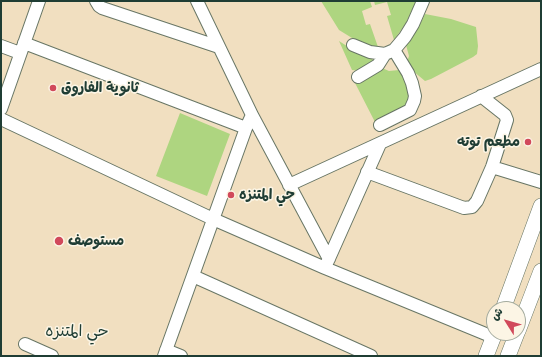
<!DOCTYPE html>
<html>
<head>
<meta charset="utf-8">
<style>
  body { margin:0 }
  #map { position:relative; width:542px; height:357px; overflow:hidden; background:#f1dfc0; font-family:Sriracha,"Playpen Sans Arabic",sans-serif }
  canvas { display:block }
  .frame { position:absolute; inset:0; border:2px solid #1f3d34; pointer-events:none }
  .north { position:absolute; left:486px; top:301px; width:40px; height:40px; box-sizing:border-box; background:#fcf5e5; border:1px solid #a4ab9e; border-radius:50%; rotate:307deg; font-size:11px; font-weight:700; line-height:16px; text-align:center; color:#1f3d34 }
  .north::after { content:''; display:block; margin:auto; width:14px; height:18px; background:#d1495b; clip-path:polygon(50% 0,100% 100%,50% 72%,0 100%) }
</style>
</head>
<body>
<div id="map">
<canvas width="542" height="357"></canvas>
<div class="frame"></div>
<div class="north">ش</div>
</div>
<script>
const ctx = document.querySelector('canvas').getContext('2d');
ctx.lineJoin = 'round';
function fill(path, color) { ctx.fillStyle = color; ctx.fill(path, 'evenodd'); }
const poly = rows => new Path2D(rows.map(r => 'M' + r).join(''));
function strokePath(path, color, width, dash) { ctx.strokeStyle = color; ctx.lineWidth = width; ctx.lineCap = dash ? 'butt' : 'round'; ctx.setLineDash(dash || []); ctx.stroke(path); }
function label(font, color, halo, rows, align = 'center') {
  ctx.font = font + ' Sriracha,"Playpen Sans Arabic",sans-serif'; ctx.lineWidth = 3; ctx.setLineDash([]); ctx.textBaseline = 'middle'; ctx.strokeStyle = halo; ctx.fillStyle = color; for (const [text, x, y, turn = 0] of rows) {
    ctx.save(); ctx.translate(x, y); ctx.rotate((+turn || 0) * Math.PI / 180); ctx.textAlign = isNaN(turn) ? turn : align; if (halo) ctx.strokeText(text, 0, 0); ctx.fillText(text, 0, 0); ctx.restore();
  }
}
fill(poly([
  [321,1,370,1,372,7,362,11,366,25,370,24,378,47,365,46,339,30],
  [374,1,416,1,406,23,394,40,387,16,391,15,387,2,375,5],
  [425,14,451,19,476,27,478,46,477,54,473,57,431,79,425,81,413,71,407,62,409,56,406,45,419,26],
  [339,41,350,48,369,56,373,60,371,64,360,71,352,70],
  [382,68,389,71,399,70,410,86,410,104,376,124,355,83],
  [180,113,230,134,207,196,156,176]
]), '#aed580');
const minor = poly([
  [96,1,99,6,102,8,219,47],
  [24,43,246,128],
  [353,45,370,52,385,54,394,50,405,37,413,24,423,1],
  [1,46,20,53],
  [358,77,378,65,385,54],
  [1,109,39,1],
  [252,115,329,259],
  [1,119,213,219,325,268,493,337],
  [380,125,410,110,414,101,415,96,412,83,408,73,394,50],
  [492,167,541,182],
  [367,172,464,208,472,207,477,201,492,167,507,120,505,115,481,96],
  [289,185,541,69],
  [327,263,380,144],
  [193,276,371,356],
  [25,344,52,356],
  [166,350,181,356],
  [164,356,246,128,252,115,197,1]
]);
const major = poly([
  [503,309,541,206],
  [518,331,541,271],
  [486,356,495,333],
  [508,356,517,333]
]);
strokePath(minor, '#687665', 14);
strokePath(major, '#687665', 16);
strokePath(minor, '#fff', 12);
strokePath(major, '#fff', 15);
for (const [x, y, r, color] of [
  [53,88,4,"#d1495b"],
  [528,142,4,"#d1495b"],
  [231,195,4,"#d1495b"],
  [59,241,5,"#d1495b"]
]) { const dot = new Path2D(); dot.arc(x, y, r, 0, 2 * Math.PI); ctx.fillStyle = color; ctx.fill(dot); strokePath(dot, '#fcf5e5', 1.5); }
label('bold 14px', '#1f3d34', '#fcf5e5', [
  ["ثانوية الفاروق",61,88],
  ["مطعم توته",520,142,"right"],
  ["حي المتنزه",239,195],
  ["مستوصف",68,241]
], 'left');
label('16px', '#1f3d34', '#fcf5e5', [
  ["حي المتنزه",77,332]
]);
</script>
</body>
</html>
